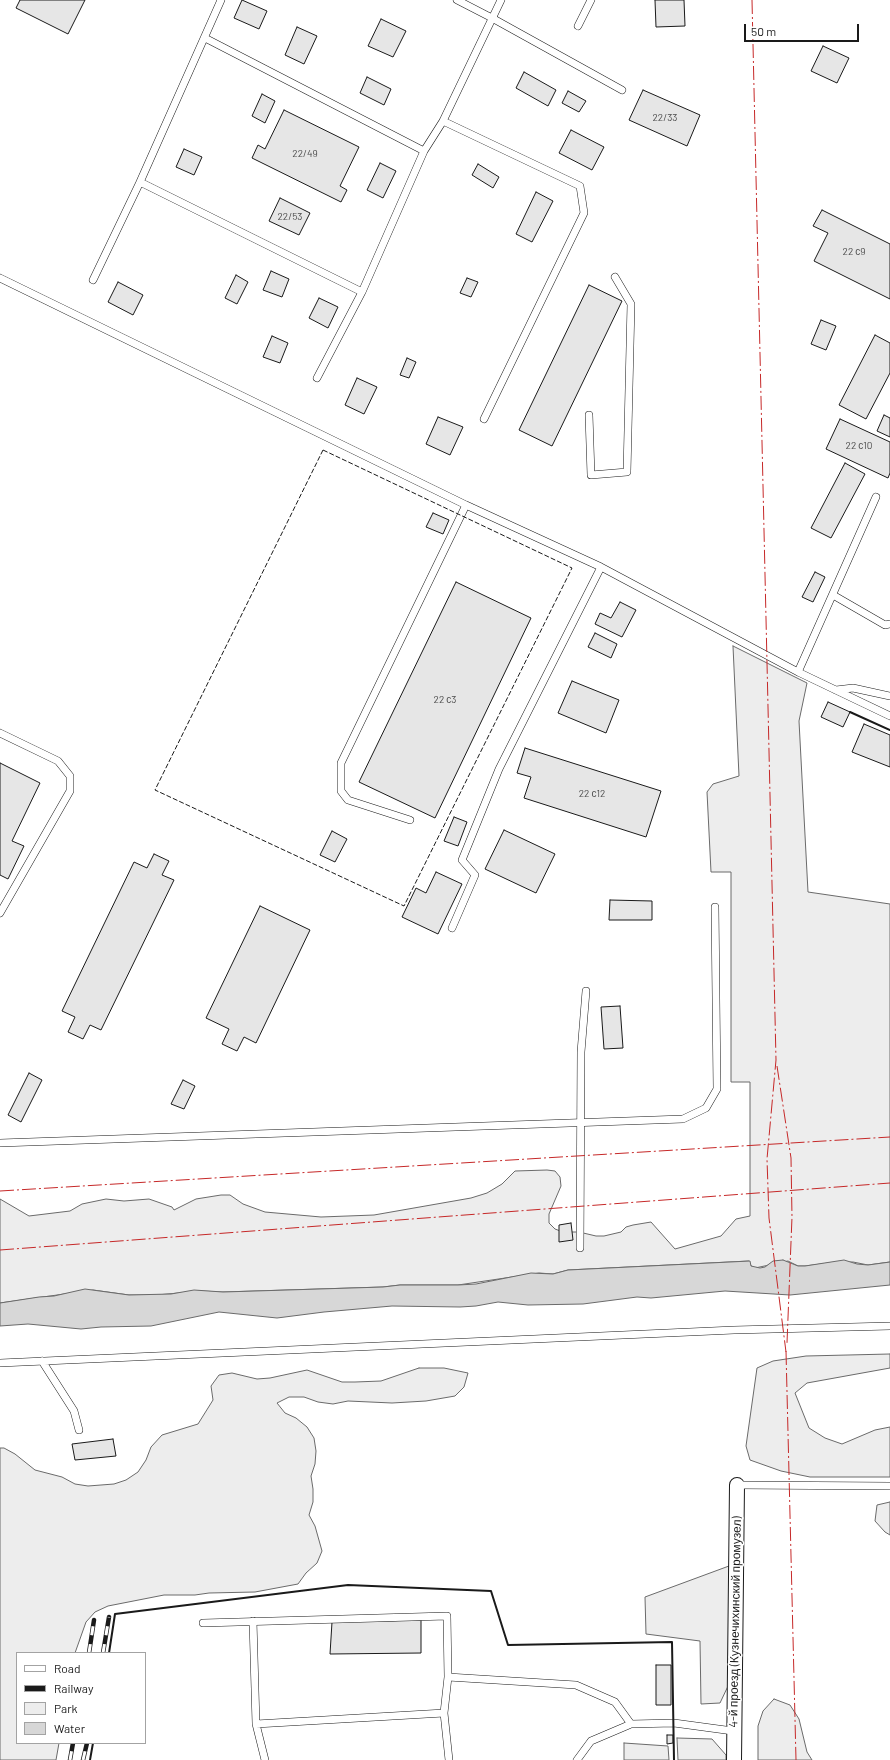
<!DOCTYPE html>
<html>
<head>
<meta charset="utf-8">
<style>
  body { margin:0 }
  #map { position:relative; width:890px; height:1760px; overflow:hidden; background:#fff; font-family:Barlow,sans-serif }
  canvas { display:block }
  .legend { position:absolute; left:16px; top:1652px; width:130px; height:92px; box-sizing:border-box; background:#fff; border:1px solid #a3a3a3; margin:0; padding:5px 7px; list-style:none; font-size:12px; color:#1a1a1a }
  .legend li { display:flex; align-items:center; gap:8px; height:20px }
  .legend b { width:20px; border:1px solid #a3a3a3 }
  .scale { position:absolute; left:744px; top:24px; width:115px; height:18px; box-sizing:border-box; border:2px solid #1a1a1a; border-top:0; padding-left:5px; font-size:12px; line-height:14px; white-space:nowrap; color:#1a1a1a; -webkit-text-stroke:3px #fff; paint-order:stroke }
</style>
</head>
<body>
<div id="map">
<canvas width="890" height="1760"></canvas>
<ul class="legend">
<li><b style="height:5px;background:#fff"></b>Road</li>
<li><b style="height:5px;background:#1a1a1a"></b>Railway</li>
<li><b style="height:11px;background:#ededed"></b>Park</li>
<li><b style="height:11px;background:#d7d7d7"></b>Water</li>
</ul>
<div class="scale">50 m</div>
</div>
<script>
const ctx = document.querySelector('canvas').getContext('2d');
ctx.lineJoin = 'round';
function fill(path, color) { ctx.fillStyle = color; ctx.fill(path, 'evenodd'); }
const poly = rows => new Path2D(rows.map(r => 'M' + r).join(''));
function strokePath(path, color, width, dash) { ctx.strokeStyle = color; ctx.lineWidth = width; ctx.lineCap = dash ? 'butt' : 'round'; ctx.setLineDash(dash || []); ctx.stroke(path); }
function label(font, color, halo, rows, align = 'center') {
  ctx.font = font + ' Barlow,sans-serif'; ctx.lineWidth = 3; ctx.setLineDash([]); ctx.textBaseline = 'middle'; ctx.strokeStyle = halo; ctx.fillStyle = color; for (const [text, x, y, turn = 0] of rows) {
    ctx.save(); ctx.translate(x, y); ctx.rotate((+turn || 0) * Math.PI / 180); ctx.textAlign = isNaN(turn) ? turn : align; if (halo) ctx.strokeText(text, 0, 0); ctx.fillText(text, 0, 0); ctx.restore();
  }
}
const green = poly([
  [733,646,807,683,799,721,808,892,890,904,890,1262,868,1265,853,1262,829,1263,805,1266,798,1266,788,1261,755,1268,751,1266,749,1261,568,1270,553,1274,539,1273,458,1285,400,1285,383,1287,223,1292,200,1291,157,1295,129,1295,93,1290,0,1303,0,1199,29,1216,70,1211,82,1204,106,1199,124,1201,149,1199,172,1207,174,1210,196,1199,221,1195,230,1195,243,1204,265,1212,321,1217,374,1215,471,1198,487,1193,502,1184,515,1171,547,1170,555,1171,560,1177,561,1186,549,1214,549,1223,555,1229,563,1232,579,1232,596,1236,604,1236,621,1232,626,1227,633,1225,651,1222,675,1249,721,1236,736,1219,750,1216,750,1082,731,1082,731,872,711,872,707,792,713,784,739,776,733,646],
  [890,1354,890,1368,807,1383,795,1393,809,1428,825,1438,842,1444,875,1430,890,1427,890,1477,810,1477,781,1471,750,1460,746,1446,757,1368,773,1361,806,1356,890,1354],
  [419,1368,444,1368,468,1373,464,1387,455,1396,426,1401,392,1403,348,1401,333,1404,318,1402,304,1397,289,1397,277,1403,285,1413,296,1418,307,1427,314,1438,316,1451,315,1464,311,1476,313,1489,313,1502,309,1515,315,1526,322,1551,317,1563,306,1573,298,1584,255,1592,209,1593,195,1595,164,1595,108,1606,95,1612,86,1622,75,1653,17,1653,17,1743,59,1743,56,1760,0,1760,0,1448,4,1448,15,1454,35,1470,62,1477,75,1484,88,1486,114,1484,126,1480,138,1472,146,1460,151,1447,162,1435,198,1424,213,1400,211,1386,219,1375,232,1373,257,1379,270,1378,307,1370,342,1382,355,1382,381,1381,419,1368],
  [890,1502,890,1535,885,1532,875,1521,877,1505,890,1502],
  [729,1566,729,1684,720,1703,701,1704,700,1641,646,1634,645,1597,729,1566],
  [774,1699,790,1705,799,1719,807,1752,812,1760,758,1760,758,1726,763,1711,774,1699],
  [677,1738,712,1739,726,1755,726,1760,678,1760,677,1738],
  [624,1743,668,1746,669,1760,624,1760,624,1743]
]);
fill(green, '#ededed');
strokePath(green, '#6a6a6a', 1);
const water = poly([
  [783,1260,798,1266,805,1266,844,1260,857,1264,868,1265,890,1262,890,1285,790,1295,725,1291,651,1298,637,1297,583,1304,528,1305,498,1302,476,1306,460,1307,392,1306,324,1312,277,1318,219,1312,151,1326,101,1327,81,1329,28,1324,0,1326,0,1303,39,1297,54,1296,85,1289,129,1295,171,1294,194,1290,223,1292,383,1287,400,1285,458,1285,476,1284,531,1273,553,1274,568,1270,750,1261,751,1266,760,1268,765,1267,773,1261,783,1260]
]);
fill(water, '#d7d7d7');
strokePath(water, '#6a6a6a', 1);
const building = poly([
  [20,0,85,0,68,34,16,8,20,0],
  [242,0,267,11,259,29,234,18,242,0],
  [655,0,684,0,685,26,656,27,655,0],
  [381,19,406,31,393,57,368,46,381,19],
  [297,27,317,36,304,64,285,55,297,27],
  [823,46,849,58,837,83,811,71,823,46],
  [524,72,556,90,548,106,516,88,524,72],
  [367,77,391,89,384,105,360,93,367,77],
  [643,90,700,115,687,146,629,120,643,90],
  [568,91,586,101,579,112,562,103,568,91],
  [262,94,275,101,265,123,252,116,262,94],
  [284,110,359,147,340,186,347,190,341,202,252,158,258,145,265,149,284,110],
  [571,130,604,147,592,170,559,153,571,130],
  [184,149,202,157,194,175,176,167,184,149],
  [380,163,396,171,383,198,367,190,380,163],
  [478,164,499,177,493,188,472,175,478,164],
  [536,192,553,201,532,242,516,234,536,192],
  [280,198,310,213,299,235,269,221,280,198],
  [822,210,890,244,890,299,814,261,828,233,813,226,822,210],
  [271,271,289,279,282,297,263,290,271,271],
  [236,275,248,282,237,304,225,298,236,275],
  [467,278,478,282,471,297,460,293,467,278],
  [118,282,143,295,133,315,108,302,118,282],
  [589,285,622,301,552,446,519,430,589,285],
  [319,298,338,307,328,328,309,318,319,298],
  [821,320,836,326,826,350,811,344,821,320],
  [875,335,890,343,890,373,866,419,839,405,875,335],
  [272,336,288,343,280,363,263,357,272,336],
  [407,358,416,362,409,378,400,375,407,358],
  [357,378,377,387,364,414,345,405,357,378],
  [884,415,890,418,890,437,877,431,884,415],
  [438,417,463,427,450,455,426,444,438,417],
  [840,419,890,442,890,473,888,478,826,449,840,419],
  [845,463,865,474,831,538,811,528,845,463],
  [433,513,449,520,443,534,426,527,433,513],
  [815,572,825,577,813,602,802,597,815,572],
  [456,582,531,618,435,818,359,782,456,582],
  [620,602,636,610,622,637,595,624,600,613,611,618,620,602],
  [595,633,617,644,611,658,588,647,595,633],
  [572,681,619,700,606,733,558,713,572,681],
  [828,702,850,712,843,727,821,717,828,702],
  [864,724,890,735,890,767,852,752,864,724],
  [525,748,661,791,646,837,524,798,531,777,517,773,525,748],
  [0,763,40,783,12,841,24,846,8,879,0,875,0,763],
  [454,817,467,822,458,846,444,841,454,817],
  [504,830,555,854,536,893,485,869,504,830],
  [332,831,347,839,335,862,320,855,332,831],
  [154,854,169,861,162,875,174,880,101,1030,90,1025,83,1039,68,1032,75,1017,62,1011,134,862,147,868,154,854],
  [436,872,462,884,438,934,402,917,416,888,426,893,436,872],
  [610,900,652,901,652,920,609,920,610,900],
  [260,906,310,930,256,1043,244,1037,237,1051,222,1044,229,1029,206,1018,260,906],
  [620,1006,623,1048,604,1049,601,1007,620,1006],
  [29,1073,42,1080,21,1122,8,1115,29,1073],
  [183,1080,195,1086,184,1109,171,1104,183,1080],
  [571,1223,573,1240,559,1242,559,1225,571,1223],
  [113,1439,116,1456,75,1460,72,1444,113,1439],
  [421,1620,421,1653,330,1654,332,1622,421,1620],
  [656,1665,671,1665,671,1705,656,1705,656,1665],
  [667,1735,673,1735,673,1743,667,1744,667,1735]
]);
fill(building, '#e6e6e6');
strokePath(building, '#1a1a1a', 1);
const service = poly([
  [457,0,492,18,622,90],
  [578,26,591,0],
  [205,38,424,151],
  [443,121,580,186,584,213,484,419],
  [140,182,362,292],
  [0,278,466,505,601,567,798,672,890,716],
  [93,280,140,182,221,0],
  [317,378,362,292,424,151,443,121,501,0],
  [589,415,591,475,627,472,631,304,615,277],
  [833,595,885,625,890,624],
  [798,672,876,497],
  [836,690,853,688,890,696],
  [0,733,58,761,70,776,70,791,0,913],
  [410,820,348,800,341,791,341,763,466,505],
  [452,928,475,875,462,860,499,769,601,567],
  [0,1143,683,1119,706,1108,717,1089,715,907],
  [580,1248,581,1052,586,991],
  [42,1361,74,1411,79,1430],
  [0,1363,734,1330,890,1326],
  [737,1485,890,1486],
  [253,1621,256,1724,265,1760],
  [203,1623,447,1616,448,1677,444,1713,449,1760],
  [448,1677,576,1685,615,1702,631,1724],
  [256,1724,444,1713],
  [577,1760,591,1741,631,1724,674,1723,733,1731]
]);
const minor = poly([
  [734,1760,737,1485]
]);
strokePath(service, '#1a1a1a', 8);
strokePath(minor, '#1a1a1a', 16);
strokePath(service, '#fff', 7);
strokePath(minor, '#fff', 14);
const rail = poly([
  [89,1653,94,1620],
  [103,1653,109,1617],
  [70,1760,73,1743],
  [83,1760,87,1743]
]);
strokePath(rail, '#1a1a1a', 4.5);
strokePath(rail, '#fff', 3, [9]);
strokePath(poly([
  [323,450,572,568,404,906,155,790,323,450]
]), '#1a1a1a', 1, [5, 2]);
strokePath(poly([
  [850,712,890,730],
  [109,1653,115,1614,348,1585,491,1591,508,1645,672,1642,674,1760],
  [90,1760,93,1743]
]), '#1a1a1a', 2);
strokePath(poly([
  [752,0,776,1060,767,1159,769,1218,786,1352],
  [777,1066,791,1158,792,1217,787,1343],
  [0,1191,890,1137],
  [0,1250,890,1183],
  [786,1351,796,1760]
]), '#c62828', 1, [14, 3, 2, 3]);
label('10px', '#4d4d4d', null, [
  ["22/33",665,118],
  ["22/49",305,154],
  ["22/53",290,217],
  ["22 с9",854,252],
  ["22 с10",859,446],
  ["22 с3",445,700],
  ["22 с12",592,794]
]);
label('12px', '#1a1a1a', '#fff', [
  ["4-й проезд (Кузнечихинский промузел)",735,1622,-89]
]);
</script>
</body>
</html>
